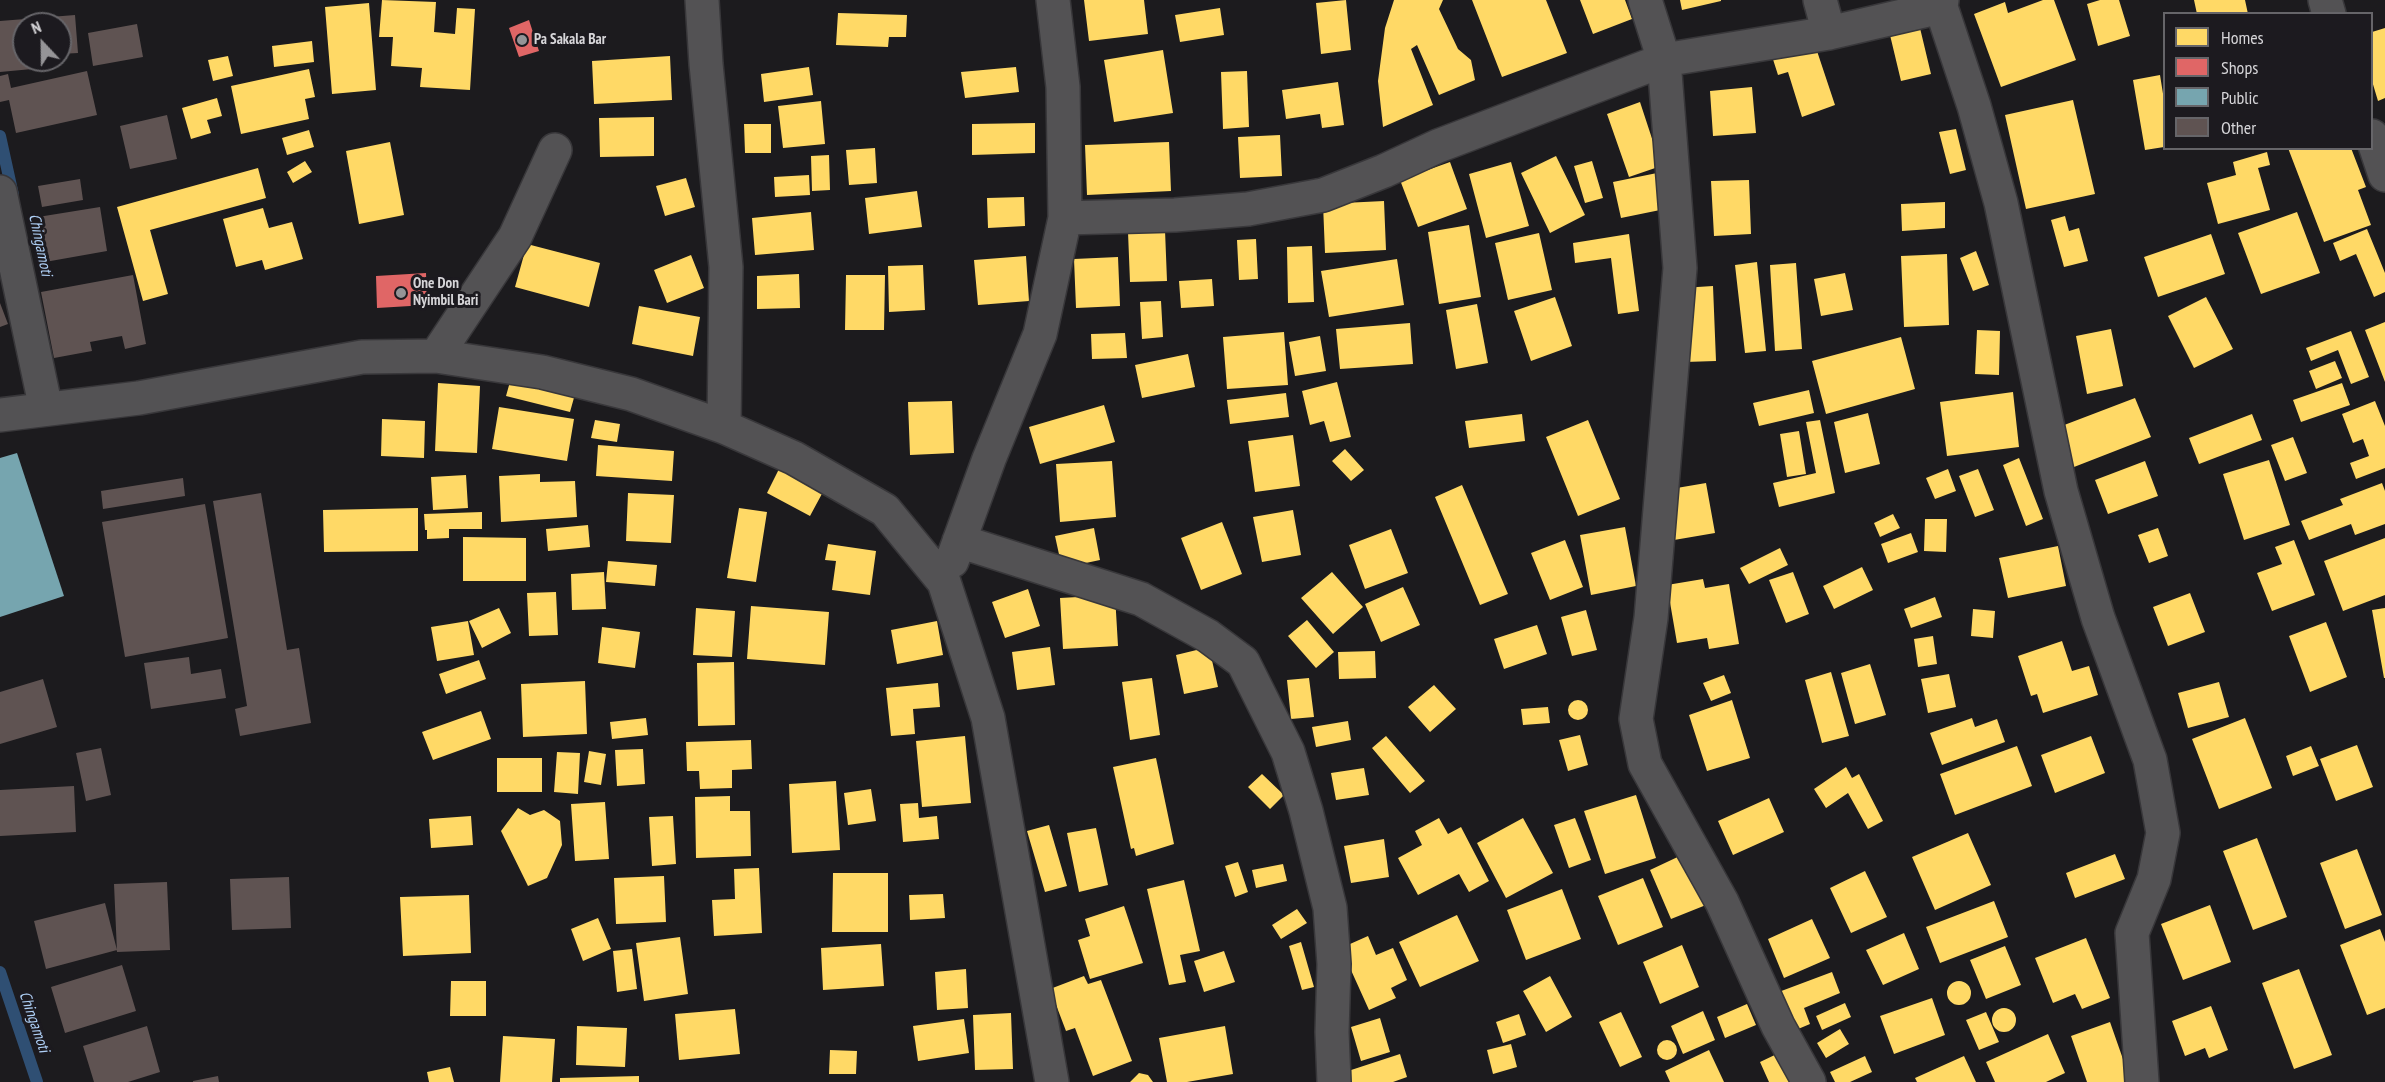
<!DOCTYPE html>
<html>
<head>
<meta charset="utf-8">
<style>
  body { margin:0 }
  #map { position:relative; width:2385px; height:1082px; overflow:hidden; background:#1c1b1e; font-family:"PT Sans Narrow",sans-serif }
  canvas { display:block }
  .legend { position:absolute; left:2163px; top:12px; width:210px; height:138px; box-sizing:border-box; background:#1c1a1f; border:2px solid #666569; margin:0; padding:8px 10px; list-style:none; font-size:18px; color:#d6d5d8 }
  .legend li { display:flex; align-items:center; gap:12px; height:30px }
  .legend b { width:30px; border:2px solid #666569 }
  .north { position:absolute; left:12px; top:12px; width:60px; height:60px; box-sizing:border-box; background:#1c1a1f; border:2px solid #666569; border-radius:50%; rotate:338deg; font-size:16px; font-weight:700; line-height:24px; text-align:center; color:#d6d5d8 }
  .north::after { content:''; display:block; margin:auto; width:21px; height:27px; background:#959497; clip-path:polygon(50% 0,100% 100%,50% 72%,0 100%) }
</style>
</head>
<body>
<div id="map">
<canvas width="2385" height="1082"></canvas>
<ul class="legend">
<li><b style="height:16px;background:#ffd966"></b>Homes</li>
<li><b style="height:16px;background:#e06666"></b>Shops</li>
<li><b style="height:16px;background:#76a5af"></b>Public</li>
<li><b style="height:16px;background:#5f5352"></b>Other</li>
</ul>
<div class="north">N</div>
</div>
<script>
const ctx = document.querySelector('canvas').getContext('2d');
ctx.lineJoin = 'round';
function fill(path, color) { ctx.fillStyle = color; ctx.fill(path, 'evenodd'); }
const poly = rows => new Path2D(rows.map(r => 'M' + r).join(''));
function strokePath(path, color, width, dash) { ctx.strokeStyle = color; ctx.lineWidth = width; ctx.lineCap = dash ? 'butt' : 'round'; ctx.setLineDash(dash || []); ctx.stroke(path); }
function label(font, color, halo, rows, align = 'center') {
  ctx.font = font + ' "PT Sans Narrow",sans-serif'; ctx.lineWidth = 6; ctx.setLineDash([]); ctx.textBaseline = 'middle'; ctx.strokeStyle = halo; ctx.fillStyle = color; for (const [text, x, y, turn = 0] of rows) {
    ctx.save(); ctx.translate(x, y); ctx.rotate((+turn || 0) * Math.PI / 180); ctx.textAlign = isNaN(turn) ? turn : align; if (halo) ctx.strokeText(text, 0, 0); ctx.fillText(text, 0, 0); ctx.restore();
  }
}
fill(poly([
  [382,0,436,2,434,32,455,34,457,8,475,9,470,90,420,87,422,68,391,66,393,37,379,37],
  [1084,0,1144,0,1148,34,1089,41],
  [1346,0,1351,50,1321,54,1316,3],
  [1394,0,1443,0,1439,9,1458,49,1471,60,1475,80,1439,95,1417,45,1411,49,1433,105,1383,127,1378,81,1385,28],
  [1472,0,1546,0,1567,53,1502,77],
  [1580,0,1625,0,1632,19,1593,34],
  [1680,0,1721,0,1721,1,1682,10],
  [2043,0,2054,0,2076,60,2001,87,1974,14,2005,2,2008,13],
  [2100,0,2119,0,2130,36,2098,46,2087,4],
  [2194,0,2245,0,2248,14,2197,14],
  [369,3,376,90,332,94,325,7],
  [1220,8,1224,35,1180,42,1175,15],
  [838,13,907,15,906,37,889,37,888,47,836,45],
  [1920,28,1931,74,1901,81,1890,35],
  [2385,28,2385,98,2378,101,2372,81,2372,32],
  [1812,36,1835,105,1802,117,1788,72,1778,75,1770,50],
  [312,41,314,62,274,67,272,46],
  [1163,50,1173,113,1114,122,1104,60],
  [228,56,233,76,213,81,208,60],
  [670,56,672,100,594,104,592,61],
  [809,67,813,95,764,102,761,74],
  [1016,67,1019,92,965,98,961,72],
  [309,69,315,97,305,99,309,119,241,134,231,86],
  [1247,71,1249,127,1223,129,1221,72],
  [2160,75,2164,100,2164,147,2145,150,2133,80],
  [1338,82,1344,125,1322,128,1320,114,1286,119,1282,90],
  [1752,87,1756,133,1713,136,1710,91],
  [217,98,222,116,207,120,211,133,191,139,182,108],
  [2073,100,2095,194,2026,209,2005,115],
  [821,101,825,144,783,148,778,106],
  [1640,102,1661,166,1629,177,1607,114],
  [654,117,654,156,600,157,599,118],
  [1035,123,1035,153,972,155,972,124],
  [744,124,771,124,771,153,745,153],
  [1956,129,1966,170,1950,174,1939,132],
  [309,130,314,147,287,155,282,138],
  [1280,135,1282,176,1240,178,1238,137],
  [390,142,404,215,359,224,346,151],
  [1169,142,1171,191,1087,195,1085,145],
  [875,148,877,183,849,185,846,150],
  [2288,148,2351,148,2366,187,2358,190,2371,225,2324,242],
  [2267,152,2270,165,2258,168,2270,210,2218,224,2207,183,2236,175,2233,162],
  [829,155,830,190,812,191,811,156],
  [1556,156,1585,215,1550,233,1521,173],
  [305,161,312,172,293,183,287,172],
  [1592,161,1603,198,1585,203,1574,166],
  [1450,162,1467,209,1418,227,1400,180],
  [1511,162,1529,226,1486,238,1469,174],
  [258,168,266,198,150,230,168,294,143,301,117,207],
  [1657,173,1665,209,1621,218,1613,182],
  [809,175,810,195,775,197,774,177],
  [686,178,695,207,665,216,656,186],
  [1749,180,1751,234,1714,236,1711,181],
  [917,191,922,227,869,234,865,198],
  [1024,197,1025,226,988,228,987,198],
  [1384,201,1386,250,1325,253,1323,204],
  [1945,202,1945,228,1902,231,1901,204],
  [263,208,269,228,292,222,303,259,265,270,262,260,236,267,223,219],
  [811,212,814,250,755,255,752,218],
  [2297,212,2320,273,2261,294,2238,233],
  [2065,216,2069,231,2079,228,2088,261,2064,267,2051,220],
  [1469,225,1481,297,1439,304,1428,232],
  [2367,229,2385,273,2385,292,2374,297,2356,254,2340,261,2333,243],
  [1165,230,1167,281,1130,282,1128,232],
  [1539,233,1552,290,1508,300,1495,243],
  [1629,234,1639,311,1618,314,1611,258,1575,263,1573,243],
  [2211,234,2225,274,2158,297,2144,257],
  [1256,239,1258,279,1239,280,1237,240],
  [527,244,600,263,589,307,515,287],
  [1312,246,1314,302,1288,303,1287,247],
  [1976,251,1989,285,1973,291,1960,258],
  [1947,254,1949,325,1904,327,1901,256],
  [691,255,704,288,667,303,654,270],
  [1026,256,1029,301,978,305,974,260],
  [1118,257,1120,306,1076,308,1074,259],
  [1397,259,1404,305,1329,317,1321,271],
  [1757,262,1766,351,1745,353,1735,265],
  [1796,263,1802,349,1775,351,1770,265],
  [923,265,925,310,889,312,888,266],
  [1845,273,1853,310,1821,316,1814,279],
  [799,274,800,308,757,309,757,276],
  [846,275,885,275,884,330,845,330],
  [1212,279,1214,306,1181,308,1179,281],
  [1713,286,1716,361,1685,362,1682,288],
  [1555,297,1572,346,1531,361,1514,311],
  [2206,297,2233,349,2194,368,2168,316],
  [1161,301,1163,337,1142,339,1140,302],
  [1477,304,1488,363,1456,369,1446,310],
  [639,306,700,317,693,356,632,344],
  [2385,322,2385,382,2365,330],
  [1410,323,1413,364,1340,369,1336,329],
  [2111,329,2123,386,2087,394,2076,336],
  [1977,330,2000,331,1999,375,1975,374],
  [2351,331,2369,377,2351,384,2338,350,2311,361,2306,348],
  [1284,332,1288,385,1227,389,1223,337],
  [1125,333,1127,358,1092,359,1091,334],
  [1320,336,1326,371,1295,376,1289,342],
  [1901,337,1915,389,1826,414,1812,361],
  [1188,354,1195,387,1142,398,1135,365],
  [2335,361,2342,378,2316,389,2309,371],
  [513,371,577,387,570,412,506,396],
  [1337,382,1351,437,1330,442,1324,421,1310,425,1302,391],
  [438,383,480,386,477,453,435,451],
  [2342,383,2350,405,2301,422,2293,400],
  [1809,390,1814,413,1759,426,1753,403],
  [2013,392,2019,447,1947,456,1940,402],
  [1286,393,1289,417,1230,424,1227,400],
  [2135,398,2151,437,2074,467,2059,427],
  [952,401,954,453,910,455,908,402],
  [2375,401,2385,426,2385,468,2356,479,2350,463,2369,456,2363,439,2353,443,2342,414],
  [1104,405,1115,442,1040,464,1029,427],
  [499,407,574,419,567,461,492,449],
  [1868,413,1880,464,1845,473,1834,422],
  [1522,414,1525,441,1469,448,1465,421],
  [2252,414,2262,440,2199,464,2189,438],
  [382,419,425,421,424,458,381,456],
  [595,420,620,424,617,442,591,438],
  [1588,420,1620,499,1578,516,1546,437],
  [1820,420,1835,493,1779,507,1773,483,1816,473,1806,422],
  [1799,431,1806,474,1787,477,1780,434],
  [1293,435,1300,486,1255,492,1248,441],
  [2293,437,2307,473,2285,481,2271,445],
  [598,445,674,451,672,481,596,476],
  [1345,449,1364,470,1351,481,1332,461],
  [2019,458,2043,519,2026,526,2003,465],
  [2269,460,2290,525,2244,540,2223,474],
  [1112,461,1116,517,1060,522,1056,464],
  [2145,461,2158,496,2108,514,2095,480],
  [780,467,824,490,810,516,767,493],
  [1948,469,1956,491,1935,499,1926,478],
  [1978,469,1994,510,1975,517,1959,476],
  [540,474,540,482,575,481,577,517,501,522,499,476],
  [466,475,468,508,433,510,431,477],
  [1706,483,1715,533,1674,540,1665,490],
  [2382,483,2385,491,2385,524,2355,535,2351,524,2309,540,2301,521,2343,505,2340,499],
  [1462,485,1508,594,1480,605,1435,497],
  [628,493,674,495,671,543,626,541],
  [418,508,418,551,324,552,323,510],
  [739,508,767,512,756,582,727,578],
  [1293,510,1301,555,1262,562,1253,517],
  [482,512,482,529,449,529,449,538,427,539,427,530,425,530,424,514],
  [1893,514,1900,528,1880,537,1874,523],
  [1925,519,1947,519,1946,552,1924,551],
  [1222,522,1242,574,1201,590,1181,538],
  [588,525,590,547,548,551,546,529],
  [1625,527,1636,586,1591,595,1580,535],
  [1094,528,1100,560,1062,568,1055,536],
  [2158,528,2168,556,2149,563,2138,535],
  [1391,529,1408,573,1365,589,1349,545],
  [1911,533,1918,552,1888,563,1881,544],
  [463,537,526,538,526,581,463,581],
  [2385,538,2385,595,2343,611,2324,561],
  [1565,540,1583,587,1550,600,1531,553],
  [2294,540,2315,595,2272,611,2257,573,2282,564,2275,547],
  [828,544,876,551,870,595,832,590,836,561,825,560],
  [2058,546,2066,586,2008,598,1999,558],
  [1780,548,1788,565,1749,584,1740,568],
  [608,561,657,565,655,586,606,582],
  [1862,567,1873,590,1834,609,1823,586],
  [604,572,606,609,572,610,571,574],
  [1332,572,1363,607,1333,634,1301,598],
  [1793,572,1809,614,1786,623,1769,580],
  [1703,579,1705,588,1729,584,1739,644,1709,649,1707,638,1677,643,1667,585],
  [1403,587,1420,625,1381,642,1365,604],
  [1028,589,1040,626,1005,638,992,602],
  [556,592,558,635,529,636,527,593],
  [2190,593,2205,632,2168,646,2153,607],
  [1115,595,1118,646,1063,649,1060,598],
  [1935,597,1942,617,1911,628,1904,609],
  [751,606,829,612,825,665,747,659],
  [499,608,511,633,482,648,469,621],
  [696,608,735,611,732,657,693,655],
  [2385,608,2385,678,2384,678,2372,610],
  [1973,609,1995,611,1993,638,1971,636],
  [1586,610,1597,650,1572,656,1561,617],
  [1307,620,1334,652,1316,668,1288,636],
  [468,621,474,655,437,661,431,627],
  [937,621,943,655,897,664,891,630],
  [2326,622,2347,677,2310,692,2289,636],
  [1537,625,1547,654,1504,669,1494,639],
  [602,627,640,632,635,668,598,663],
  [1933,636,1937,664,1918,667,1914,639],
  [2062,641,2072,671,2089,666,2098,695,2043,713,2037,694,2031,696,2018,656],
  [1050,647,1055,685,1017,690,1012,652],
  [1209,647,1218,687,1184,694,1176,655],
  [1375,651,1376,678,1339,679,1338,652],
  [479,660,486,679,446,694,439,674],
  [734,662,735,725,698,726,697,663],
  [1870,664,1886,715,1855,724,1841,673],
  [1831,672,1849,736,1822,743,1805,680],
  [1949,674,1956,707,1928,713,1921,679],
  [1724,675,1731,693,1711,701,1703,683],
  [1152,678,1160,735,1130,740,1122,682],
  [1309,678,1314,717,1291,719,1287,680],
  [585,681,587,734,523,737,521,684],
  [2219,682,2229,717,2188,728,2178,693],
  [938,683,940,707,913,709,915,734,891,736,886,688],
  [1434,685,1456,709,1430,732,1408,707],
  '1568 710a10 10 0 1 1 20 0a10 10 0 1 1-20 0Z',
  [1732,700,1750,758,1707,771,1689,715],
  [1548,707,1550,723,1523,725,1521,709],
  [481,711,491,739,433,760,422,732],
  [646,718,648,735,612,739,610,722],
  [1972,718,1975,727,1997,719,2005,742,1942,765,1930,733],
  [2245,718,2272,788,2219,809,2192,739],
  [1348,721,1351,740,1316,747,1312,727],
  [1580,735,1588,765,1568,771,1559,740],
  [965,736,971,803,922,807,916,741],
  [1386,736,1425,781,1410,793,1372,748],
  [2091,736,2105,773,2055,793,2041,755],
  [751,740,752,769,732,770,732,788,700,789,699,771,687,771,686,742],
  [2357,745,2373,787,2336,801,2320,759],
  [2017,746,2032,786,1955,815,1940,774],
  [2311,746,2319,766,2293,776,2286,756],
  [643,749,645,784,617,786,615,750],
  [589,751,606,754,601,785,584,782],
  [557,752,580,753,578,794,554,792],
  [497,758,542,758,542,792,497,792],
  [1156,758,1174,844,1136,856,1134,848,1131,849,1113,767],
  [1846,767,1852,778,1859,774,1883,821,1868,829,1848,793,1826,808,1814,789],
  [1364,768,1369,795,1336,800,1331,773],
  [1262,774,1284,795,1270,809,1248,787],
  [836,781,840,850,792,853,789,784],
  [871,789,876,821,848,825,844,793],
  [1636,795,1656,858,1605,874,1584,811],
  [730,796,730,811,750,811,751,856,696,858,695,797],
  [1769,798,1784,832,1733,855,1718,821],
  [605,802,609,859,575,861,571,804],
  [918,803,919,818,937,816,939,839,903,842,900,804],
  [518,808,530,815,544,810,560,821,562,845,547,878,528,886,501,831],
  [471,816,473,845,431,848,429,819],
  [673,816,676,864,652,866,649,817],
  [1439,818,1448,834,1461,827,1489,881,1469,892,1459,874,1418,895,1398,858,1422,845,1415,831],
  [1523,818,1553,873,1506,898,1477,843],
  [1575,818,1591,860,1569,868,1554,825],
  [1049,825,1067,886,1045,892,1027,831],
  [1096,828,1108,885,1079,892,1067,833],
  [1968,833,1991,885,1935,910,1912,857],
  [2257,838,2287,917,2253,930,2223,851],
  [1384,839,1389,877,1351,883,1344,846],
  [2357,849,2382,915,2345,929,2320,863],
  [1684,854,1706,905,1671,919,1650,870],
  [2115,854,2125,879,2075,898,2066,873],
  [1238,862,1248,892,1235,897,1225,866],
  [1283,864,1287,881,1256,888,1252,870],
  [759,868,762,933,714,936,712,900,735,899,734,869],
  [1865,871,1887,917,1851,933,1830,888],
  [833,873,888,873,888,932,832,932],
  [664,876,666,922,616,924,614,878],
  [1643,878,1663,927,1618,945,1598,896],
  [1184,880,1200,951,1180,955,1186,982,1169,985,1147,889],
  [1562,889,1581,939,1526,960,1507,910],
  [943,894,945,918,910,920,909,895],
  [469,895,471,953,403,956,400,897],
  [1994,901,2008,937,1940,963,1926,927],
  [2210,905,2231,962,2183,980,2161,924],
  [1124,906,1143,963,1090,979,1078,940,1090,936,1085,919],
  [1297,909,1307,923,1281,939,1272,925],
  [1457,915,1479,961,1420,987,1399,942],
  [598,918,611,949,583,961,571,929],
  [1812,919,1830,958,1784,978,1768,939],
  [2380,929,2385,942,2385,1008,2367,1015,2340,945],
  [1904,933,1919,969,1883,985,1866,950],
  [1368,936,1376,955,1393,948,1407,980,1391,988,1396,998,1369,1010,1341,948],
  [680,937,688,994,644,1001,636,943],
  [2086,938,2110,998,2082,1009,2075,994,2053,1003,2035,958],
  [1301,942,1314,987,1302,990,1289,946],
  [881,944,884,986,823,990,821,948],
  [1682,945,1699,987,1660,1004,1643,962],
  [2005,946,2021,985,1986,999,1970,960],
  [632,949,637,989,617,992,613,951],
  [1224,951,1235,982,1204,992,1194,961],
  [966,969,968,1008,937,1010,935,972],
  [2299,969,2332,1055,2294,1069,2262,983],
  [1832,972,1840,993,1804,1008,1810,1024,1791,1032,1776,993],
  [1084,976,1088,984,1101,980,1132,1061,1093,1076,1075,1028,1066,1031,1050,989],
  [1550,976,1572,1017,1546,1032,1523,991],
  '1947 993a12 12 0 1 1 24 0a12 12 0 1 1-24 0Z',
  [451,981,486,981,486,1016,450,1016],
  [1932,998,1945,1035,1894,1054,1880,1016],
  [1845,1003,1851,1017,1822,1030,1816,1016],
  [1747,1004,1756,1025,1725,1038,1717,1017],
  [2211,1006,2228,1050,2209,1058,2205,1048,2185,1056,2172,1021],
  '1992 1020a12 12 0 1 1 24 0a12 12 0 1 1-24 0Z',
  [735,1009,740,1054,679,1060,675,1014],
  [1703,1011,1715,1040,1683,1054,1671,1026],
  [1621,1012,1642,1057,1620,1067,1599,1022],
  [1986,1012,1999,1042,1979,1050,1966,1020],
  [1011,1013,1013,1069,975,1070,973,1015],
  [1519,1014,1526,1035,1503,1043,1496,1022],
  [1380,1018,1390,1052,1361,1061,1351,1027],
  [964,1019,969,1053,918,1061,913,1026],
  [2110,1022,2131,1082,2087,1082,2071,1036],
  [577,1026,627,1028,625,1067,576,1065],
  [1225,1026,1233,1074,1187,1082,1167,1082,1159,1038],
  [1840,1029,1849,1044,1826,1058,1817,1043],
  [2048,1034,2065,1073,2046,1082,1995,1082,1986,1062],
  [503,1036,555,1039,552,1082,500,1082],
  '1657 1050a10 10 0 1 1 20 0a10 10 0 1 1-20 0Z',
  [1511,1044,1517,1067,1493,1074,1487,1050],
  [830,1050,857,1051,856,1074,829,1074],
  [1709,1050,1724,1082,1670,1082,1665,1071],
  [1781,1052,1795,1082,1769,1082,1760,1062],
  [1400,1054,1407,1077,1393,1082,1349,1082,1345,1072],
  [1865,1056,1872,1072,1850,1082,1835,1082,1830,1072],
  [1964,1056,1976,1082,1917,1082,1915,1078],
  [450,1067,454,1082,429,1082,427,1072],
  [1139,1073,1148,1075,1153,1082,1130,1082],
  [639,1076,639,1082,560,1082,560,1078]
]), '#ffd966');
fill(poly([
  [529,20,539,51,519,57,509,28],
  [426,273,427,305,377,308,376,276]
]), '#e06666');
fill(poly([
  [17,453,64,596,0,617,0,458]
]), '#76a5af');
strokePath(poly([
  [0,136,13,195],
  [0,972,37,1082]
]), '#2f4f73', 12);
fill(poly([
  [75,15,78,53,60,54,60,24,24,24,24,60,43,60,43,68,0,72,0,21],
  [137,24,143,57,93,66,88,33],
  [87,71,97,115,16,133,9,100,0,102,0,76,8,74,11,88],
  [167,115,177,159,130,169,120,126],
  [80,179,83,200,42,207,38,186],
  [100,207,107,251,45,262,38,217],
  [133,275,146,344,125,349,122,336,90,342,92,351,54,358,41,292],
  [0,303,8,324,0,327],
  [183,478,185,496,103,509,101,491],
  [261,493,287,650,299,648,311,723,240,736,235,709,247,706,213,501],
  [205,504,228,638,125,657,102,522],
  [189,657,191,674,221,669,226,698,151,709,144,663],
  [43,679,57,727,0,744,0,692],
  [101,748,111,795,86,801,76,753],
  [74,786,76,832,0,836,0,790],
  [289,877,291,928,232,930,230,879],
  [167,882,170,950,117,952,114,884],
  [105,903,117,950,46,969,34,921],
  [122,965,136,1011,65,1033,51,987],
  [147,1026,160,1072,128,1082,94,1082,83,1046],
  [218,1076,219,1082,193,1082,193,1081]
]), '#5f5352');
const street = poly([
  [702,0,706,64,726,267,724,427],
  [1645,0,1664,60,1680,268,1651,618,1636,719,1645,764,1722,902,1778,1026,1809,1082],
  [1820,0,1829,33],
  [1942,0,1941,7,1974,106,2001,203,2061,491,2098,618,2150,760,2163,833,2154,879,2132,933,2142,1082],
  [2325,0,2329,14],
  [2372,136,2385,175],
  [0,192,46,409],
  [1065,218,1175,215,1248,209,1323,195,1384,171,1438,146,1664,60,1829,33,1941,7],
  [436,356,515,237,555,150],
  [0,415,139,398,362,357,436,356,542,372,631,394,724,427,794,458,885,510,944,582,988,718,1052,1082],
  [959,541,1141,599,1208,636,1243,662,1288,752,1306,811,1330,908,1334,964,1332,1032,1334,1082],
  [952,561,989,459,1040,334,1065,218,1063,87,1053,0]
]);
strokePath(street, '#38373a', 36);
strokePath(street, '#535254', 33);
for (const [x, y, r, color] of [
  [522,40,6,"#959497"],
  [401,293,6,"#959497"]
]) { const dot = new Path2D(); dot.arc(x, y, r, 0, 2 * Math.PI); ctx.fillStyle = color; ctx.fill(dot); strokePath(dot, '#1c1a1f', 2); }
label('bold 15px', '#d6d5d8', '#1c1a1f', [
  ["Pa Sakala Bar",534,40],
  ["One Don",413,284],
  ["Nyimbil Bari",413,301]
], 'left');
label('italic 16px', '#aecff5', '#1c1a1f', [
  ["Chingamoti",40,245,78],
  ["Chingamoti",34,1022,71]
]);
</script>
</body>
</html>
